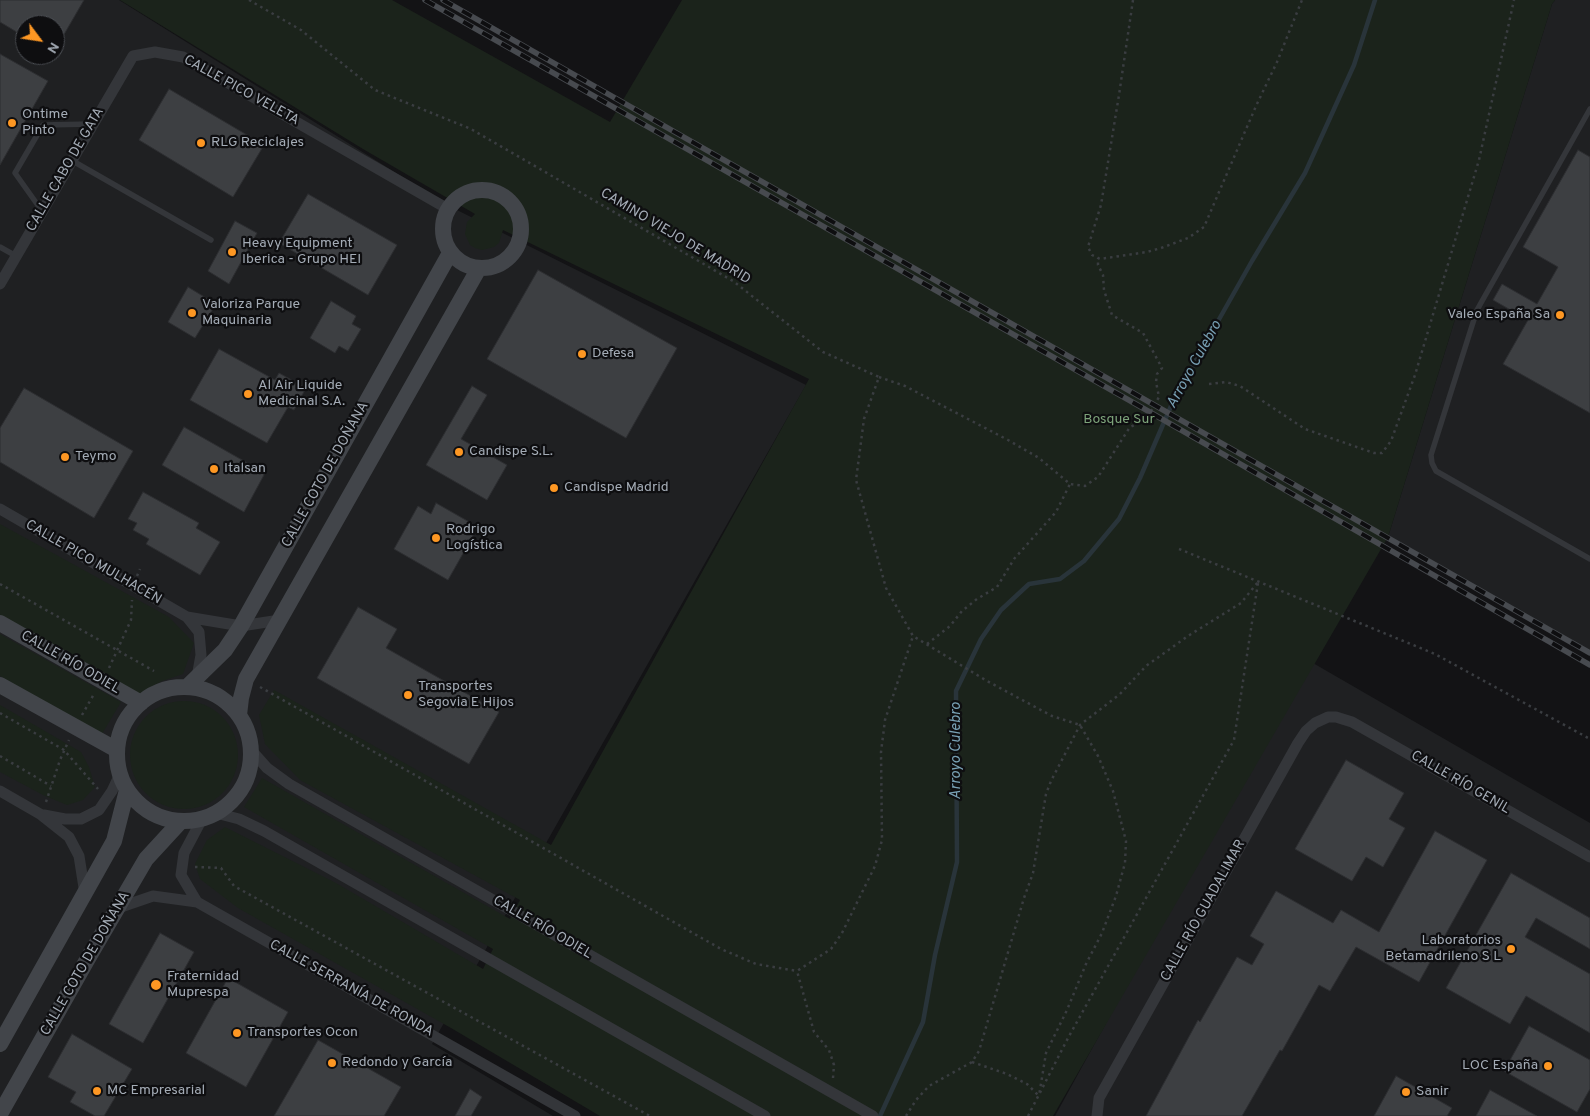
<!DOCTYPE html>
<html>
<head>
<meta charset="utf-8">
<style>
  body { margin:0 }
  #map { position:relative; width:1590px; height:1116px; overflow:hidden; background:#131315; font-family:Overpass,sans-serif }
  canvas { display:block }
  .north { position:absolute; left:15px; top:15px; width:50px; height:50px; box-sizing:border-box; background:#0e0e10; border:1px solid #4a4d52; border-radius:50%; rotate:121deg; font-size:14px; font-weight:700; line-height:20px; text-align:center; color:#a4acb6 }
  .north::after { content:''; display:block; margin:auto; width:18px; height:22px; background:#fd9723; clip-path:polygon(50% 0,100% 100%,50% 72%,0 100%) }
</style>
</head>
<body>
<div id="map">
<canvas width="1590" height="1116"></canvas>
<div class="north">N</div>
</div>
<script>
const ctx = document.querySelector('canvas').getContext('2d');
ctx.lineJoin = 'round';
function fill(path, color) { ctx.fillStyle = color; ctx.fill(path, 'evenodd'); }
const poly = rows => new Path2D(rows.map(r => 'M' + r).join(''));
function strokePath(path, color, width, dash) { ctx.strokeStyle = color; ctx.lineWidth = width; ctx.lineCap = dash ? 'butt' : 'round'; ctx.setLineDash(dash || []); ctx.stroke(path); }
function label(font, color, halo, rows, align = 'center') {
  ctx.font = font + ' Overpass,sans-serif'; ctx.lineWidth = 4.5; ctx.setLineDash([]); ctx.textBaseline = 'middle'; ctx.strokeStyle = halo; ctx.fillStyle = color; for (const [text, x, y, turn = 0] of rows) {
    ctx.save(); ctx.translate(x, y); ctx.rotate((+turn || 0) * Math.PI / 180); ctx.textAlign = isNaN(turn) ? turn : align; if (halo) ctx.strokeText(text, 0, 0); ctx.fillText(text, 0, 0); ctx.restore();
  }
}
fill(poly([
  [0,0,119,0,449,206,806,385,432,1044,553,1116,0,1116],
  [25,25,55,25,55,55,25,55],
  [1555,0,1590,0,1590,653,1388,537,1552,4],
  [1306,659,1590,823,1590,1116,1055,1116]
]), '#1f2022');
fill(poly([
  [120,0,392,0,610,122,682,0,1555,0,1552,4,1388,537,1053,1116,600,1116,451,1028,238,908,200,879,195,864,207,840,225,827,336,883,483,969,493,949,244,807,262,778,510,919,520,900,300,780,265,744,259,715,274,690,551,845,809,379,503,230,499,243,494,247,482,250,475,248,470,245,465,234,467,222,475,214,363,149],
  [0,524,169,617,194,643,183,674,162,681,139,694,0,615],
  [0,634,121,702,102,734,0,676],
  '130 755a54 54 0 1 1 108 0a54 54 0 1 1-108 0Z',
  [0,705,81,752,89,767,95,787,83,800,67,805,43,795,0,772]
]), '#1b231b');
strokePath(poly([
  [880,1116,923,1022,935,955,957,862,956,691,981,639,1001,610,1029,584,1060,579,1084,561,1119,519,1140,478,1174,399,1252,261,1305,173,1354,65,1375,0]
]), '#29343a', 4.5);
const building = poly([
  [0,0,84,0,55,50,55,25,25,25,25,37,0,22,0,0],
  [0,54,48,81,0,165,0,54],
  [169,89,264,145,233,197,139,140,169,89],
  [1578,150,1590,157,1590,413,1503,364,1528,320,1493,300,1502,284,1537,304,1558,267,1523,247,1578,150],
  [308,194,397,245,368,295,279,243,308,194],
  [235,221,257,233,229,284,208,271,235,221],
  [538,270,677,348,626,438,487,359,538,270],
  [188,287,216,304,195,338,168,322,188,287],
  [331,301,356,316,352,324,361,329,348,351,339,346,335,353,310,338,331,301],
  [219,349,275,380,279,373,306,388,294,410,288,407,267,443,190,400,219,349],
  [472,386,487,395,461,439,507,465,487,500,426,465,472,386],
  [24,388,133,451,94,518,0,462,0,428,24,388],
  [184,427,265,473,244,512,162,465,184,427],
  [143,492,199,523,196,528,220,542,200,575,146,544,149,539,133,530,137,523,128,519,143,492],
  [436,503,478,527,448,580,394,549,418,506,431,514,436,503],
  [358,607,397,629,386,648,499,712,469,764,317,678,358,607],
  [1346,760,1404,793,1389,819,1405,828,1383,867,1366,857,1352,881,1295,849,1346,760],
  [1435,831,1487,860,1419,982,1356,947,1330,991,1319,985,1282,1051,1280,1050,1242,1116,1146,1116,1198,1020,1200,1022,1237,957,1252,965,1264,944,1250,936,1276,891,1333,923,1341,910,1379,932,1435,831],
  [1511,873,1590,918,1590,949,1536,918,1525,937,1590,974,1590,1033,1526,996,1510,1024,1446,988,1511,873],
  [160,933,194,952,143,1043,109,1024,160,933],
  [228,978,288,1012,246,1087,186,1053,228,978],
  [1529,1026,1590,1060,1590,1089,1577,1112,1504,1071,1529,1026],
  [72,1034,132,1069,104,1116,95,1116,70,1102,76,1092,48,1077,72,1034],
  [318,1040,401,1087,384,1116,274,1116,318,1040],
  [1396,1076,1452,1108,1447,1116,1374,1116,1396,1076],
  [470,1089,482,1097,471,1116,455,1116,470,1089],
  [1490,1090,1537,1116,1476,1116,1490,1090]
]);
fill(building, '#3d3f42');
strokePath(building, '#2d2e31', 1);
strokePath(poly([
  [249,0,301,30,375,90,471,129,733,281,823,352,879,377,864,419,856,480,886,588,913,636,987,681,1052,716,1080,725,1098,756,1113,791,1126,841,1125,863,1116,896,1102,933,1086,964,1067,1010,1046,1053,1039,1096],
  [1133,0,1119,95,1101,205,1088,247,1092,255,1100,259,1147,252,1161,248,1188,238,1204,227,1256,106,1277,62,1302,0],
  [879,377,905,386,1008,440,1039,458,1070,484,1085,486,1098,477,1130,427,1146,420,1159,397,1156,382,1157,374,1162,368,1143,333,1112,315,1104,290,1103,275,1098,265,1098,258],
  [1209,384,1226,382,1240,386,1305,429,1374,453,1382,453,1391,441,1415,375,1479,160,1514,0],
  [1179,549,1435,654,1590,739],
  [137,576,140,569],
  [0,584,154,671],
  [927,644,950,626,962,611,977,599,997,587,1014,559,1056,512,1070,484],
  [109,668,131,620,132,600],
  [260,687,721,949,756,964,797,971],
  [0,713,64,750,98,789],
  [82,715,94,694],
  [0,756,51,786],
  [46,802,60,760,69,740],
  [195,867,221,868,234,886,650,1116],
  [972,1062,1007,1074,1027,1084,1039,1096],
  [833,1078,834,1065,829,1050,814,1032,797,971,831,949,842,933,875,866,882,840,881,752,885,720,913,636],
  [906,1116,916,1100,929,1086,972,1062,979,1051,1024,898,1033,873,1046,794,1051,781,1080,725,1120,694,1146,666,1188,636,1241,603,1258,582],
  [1028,1116,1068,1038,1234,740,1258,583]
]), '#3a3d41', 2.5, [2.5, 4]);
strokePath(poly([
  [1590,109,1477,310,1431,455,1432,463,1436,471,1590,559],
  [71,160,211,240],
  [42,211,15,173,43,125,92,124],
  [0,247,16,256]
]), '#34363a', 5.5);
strokePath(poly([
  [0,284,133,56,155,52,183,57,448,209],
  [0,509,187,617,199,632,201,655,197,677],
  [187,617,241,626,280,620],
  [251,750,267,768,289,784,873,1116],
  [0,791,40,814,69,837,79,856,85,894],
  [216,813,239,819,264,831,765,1116],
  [44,815,65,819,81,819,99,810,112,791,120,774],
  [197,902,181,875,184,853,202,819],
  [118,908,153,896,197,902,575,1116],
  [1097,1116,1099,1098,1298,743,1306,731,1315,723,1328,717,1336,717,1352,722,1590,857]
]), '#34363a', 11);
strokePath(poly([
  '443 229a39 39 0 1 1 78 0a39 39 0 1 1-78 0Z',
  [0,623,141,703],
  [0,685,117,750],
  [187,687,225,650,241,626,450,253],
  '117 754a67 67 0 1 1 134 0a67 67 0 1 1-134 0Z',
  [239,715,241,698,246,679,479,268],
  [0,1044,114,841,127,790],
  [0,1114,87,960,146,859,181,821]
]), '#42454a', 16);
const rail = poly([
  [425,0,1141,407,1590,665],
  [443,0,1590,653]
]);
strokePath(rail, '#474a4f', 5.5);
strokePath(rail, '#0e0e10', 4, [11]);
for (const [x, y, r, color] of [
  [12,123,5,"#fd9723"],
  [201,143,5,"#fd9723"],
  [232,252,5,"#fd9723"],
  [192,313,5,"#fd9723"],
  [1560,315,5,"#fd9723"],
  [582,354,5,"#fd9723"],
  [248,394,5,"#fd9723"],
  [459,452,5,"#fd9723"],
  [65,457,5,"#fd9723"],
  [214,469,5,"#fd9723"],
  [554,488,5,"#fd9723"],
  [436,538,5,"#fd9723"],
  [408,695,5,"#fd9723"],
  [1511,949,5,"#fd9723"],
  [156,985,6,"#fd9723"],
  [237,1033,5,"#fd9723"],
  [332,1063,5,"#fd9723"],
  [1548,1066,5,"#fd9723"],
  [97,1091,5,"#fd9723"],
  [1406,1092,5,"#fd9723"]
]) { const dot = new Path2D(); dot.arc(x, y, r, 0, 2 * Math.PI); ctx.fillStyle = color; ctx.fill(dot); strokePath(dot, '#0e0e10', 2); }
label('14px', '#a4acb6', '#0e0e10', [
  ["CALLE PICO VELETA",241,91,29],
  ["CALLE CABO DE GATA",66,170,-60],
  ["CAMINO VIEJO DE MADRID",675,237,31],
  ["CALLE COTO DE DOÑANA",326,475,-61],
  ["CALLE PICO MULHACÉN",93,563,30],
  ["CALLE RÍO ODIEL",70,663,30],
  ["CALLE RÍO GENIL",1460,783,30],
  ["CALLE RÍO GUADALIMAR",1204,911,-61],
  ["CALLE RÍO ODIEL",542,928,30],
  ["CALLE COTO DE DOÑANA",86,964,-60],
  ["CALLE SERRANÍA DE RONDA",351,989,29]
]);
label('14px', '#a4acb6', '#0e0e10', [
  ["Ontime",22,115],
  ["Pinto",22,131],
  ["RLG Reciclajes",211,143],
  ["Heavy Equipment",242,244],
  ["Iberica - Grupo HEI",242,260],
  ["Valoriza Parque",202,305],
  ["Maquinaria",202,321],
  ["Valeo España Sa",1550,315,"right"],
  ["Defesa",592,354],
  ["Al Air Liquide",258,386],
  ["Medicinal S.A.",258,402],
  ["Candispe S.L.",469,452],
  ["Teymo",75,457],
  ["Italsan",224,469],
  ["Candispe Madrid",564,488],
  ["Rodrigo",446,530],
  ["Logística",446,546],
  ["Transportes",418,687],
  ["Segovia E Hijos",418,703],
  ["Laboratorios",1501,941,"right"],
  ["Betamadrileno S L",1501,957,"right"],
  ["Fraternidad",167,977],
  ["Muprespa",167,993],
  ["Transportes Ocon",247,1033],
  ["Redondo y García",342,1063],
  ["LOC España",1538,1066,"right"],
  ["MC Empresarial",107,1091],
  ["Sanir",1416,1092]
], 'left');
label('14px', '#7da37a', '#0e0e10', [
  ["Bosque Sur",1119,420]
]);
label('italic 15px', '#78a0b4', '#0e0e10', [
  ["Arroyo Culebro",1195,365,-61],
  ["Arroyo Culebro",957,751,-90]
]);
</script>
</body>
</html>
